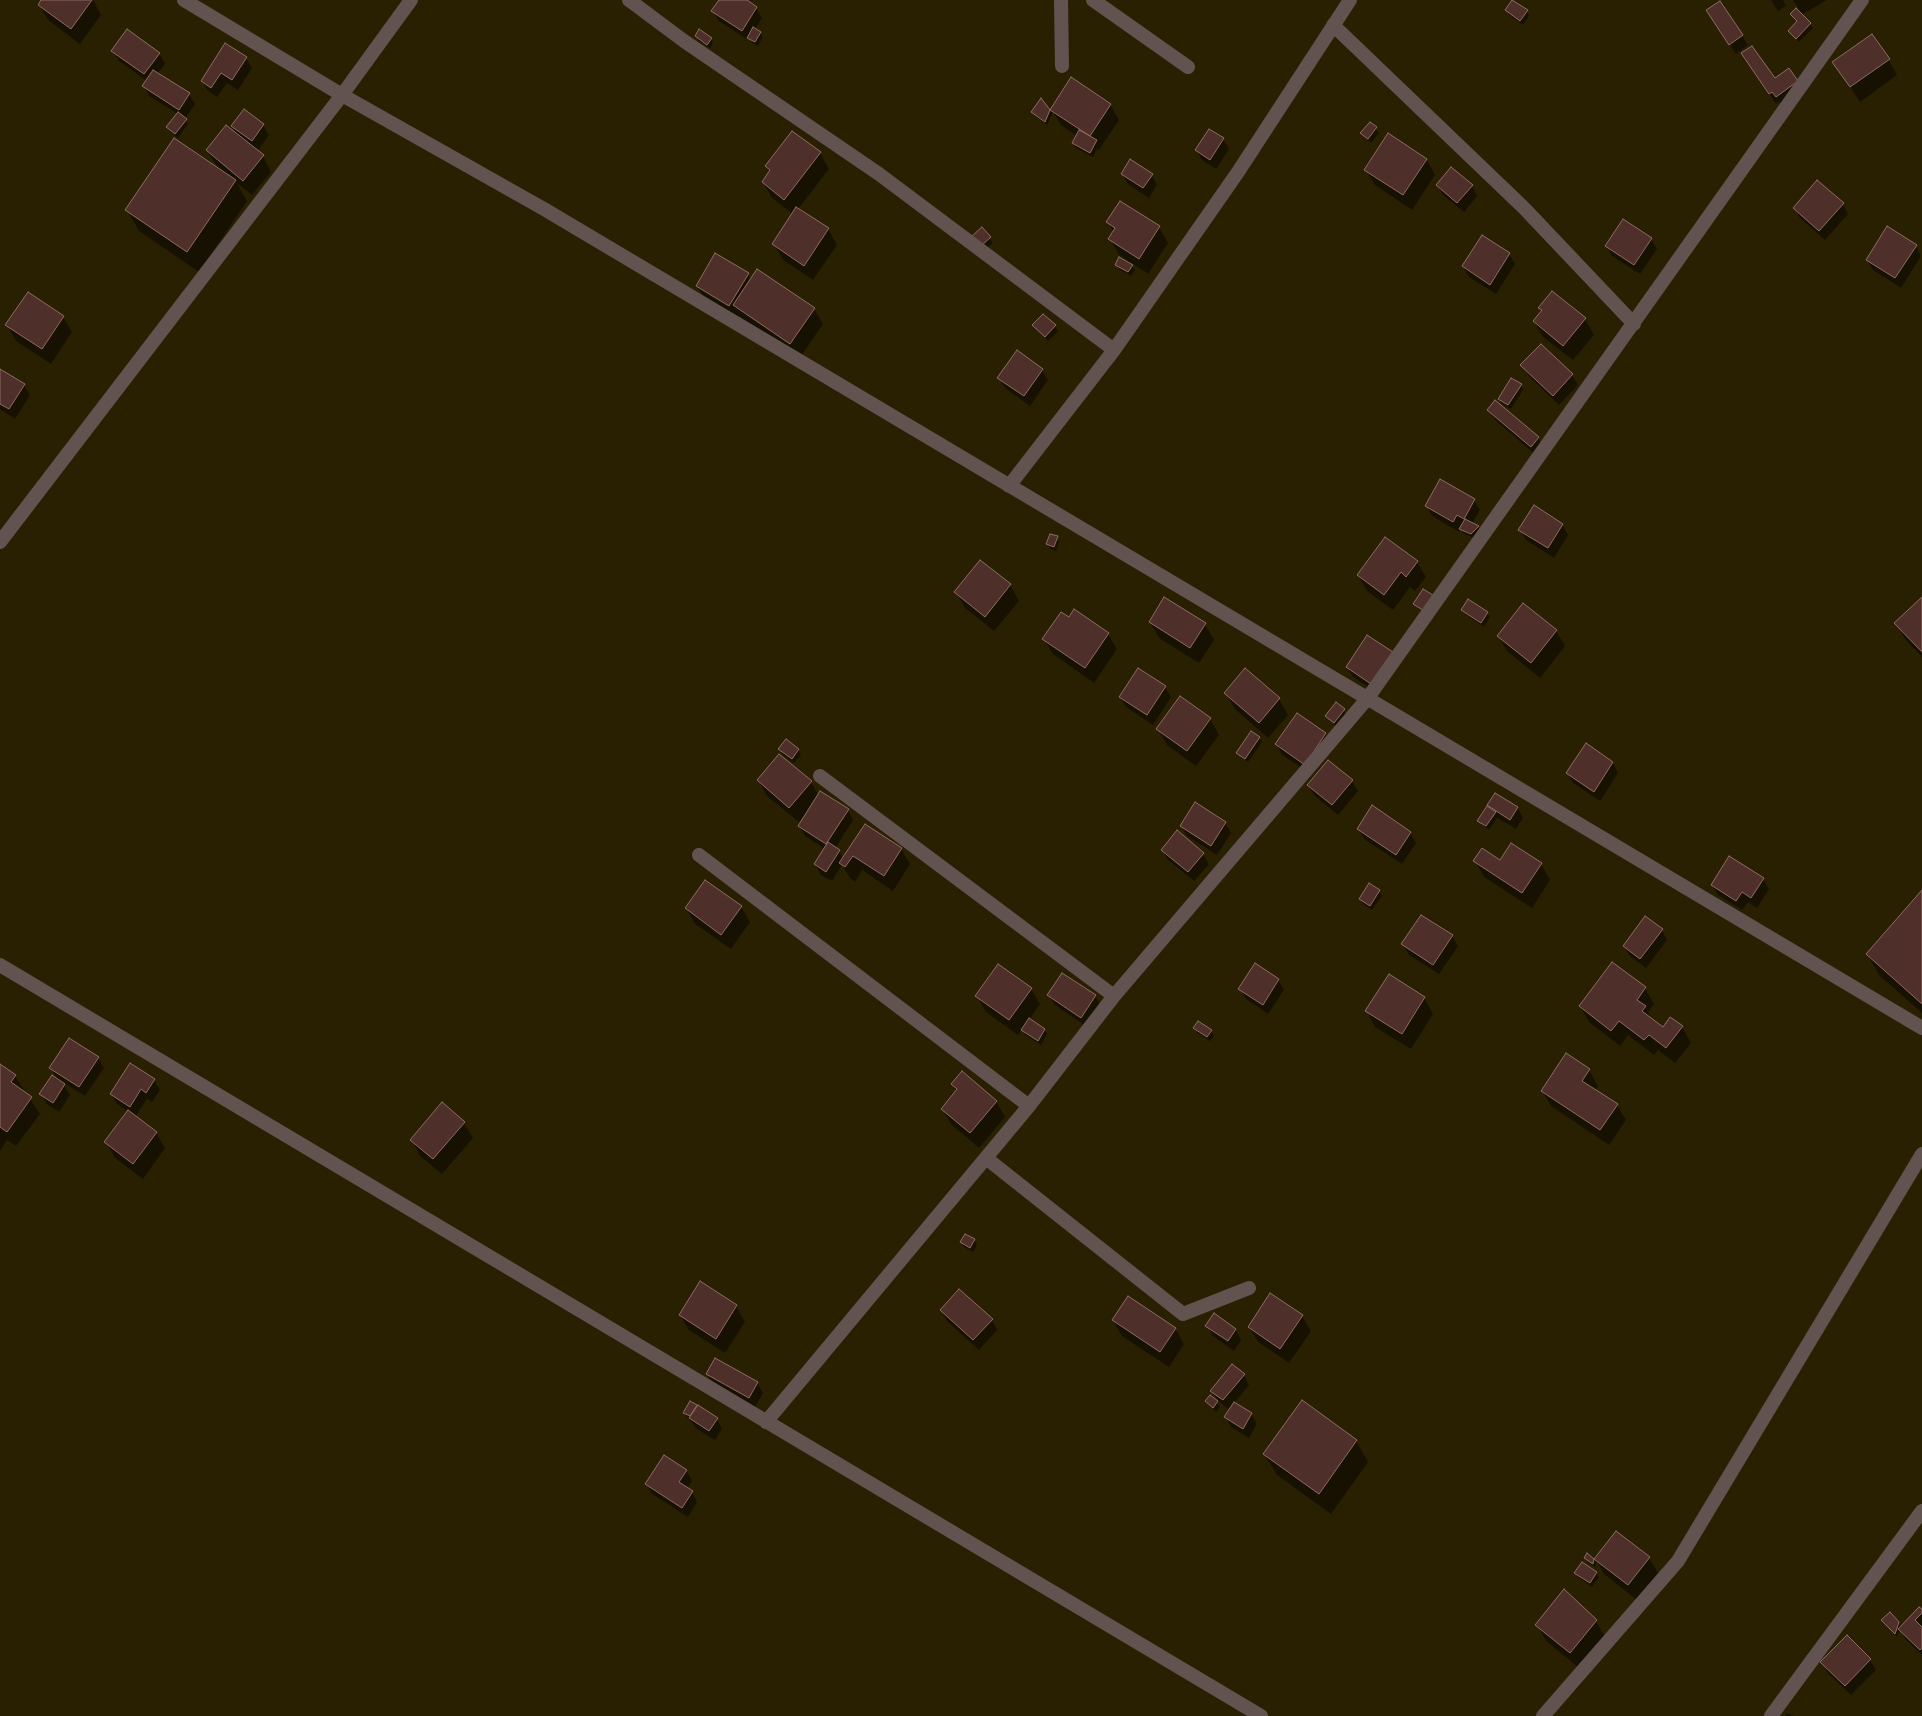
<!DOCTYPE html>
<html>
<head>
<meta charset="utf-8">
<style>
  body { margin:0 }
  canvas { display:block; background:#292002 }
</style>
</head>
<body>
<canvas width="1922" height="1716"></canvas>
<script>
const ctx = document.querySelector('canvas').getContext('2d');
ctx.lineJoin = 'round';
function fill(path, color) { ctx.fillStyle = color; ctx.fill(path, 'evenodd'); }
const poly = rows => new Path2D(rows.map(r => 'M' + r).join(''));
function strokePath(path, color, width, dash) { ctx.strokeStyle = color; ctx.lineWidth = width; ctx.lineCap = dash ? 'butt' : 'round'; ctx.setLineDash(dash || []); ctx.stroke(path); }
fill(poly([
  [43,0,93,0,101,15,80,44,48,20,39,5],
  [720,0,744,0,756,8,762,18,755,29,760,33,763,37,758,46,752,43,749,38,748,40,719,21,713,11],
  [1771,0,1783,0,1786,6,1778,11],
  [1793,0,1827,0,1801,15,1813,28,1799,42,1789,31,1798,22,1792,14,1801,13],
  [1720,2,1748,45,1736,54,1707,11],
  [1506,10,1527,11,1529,16,1523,25,1509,15],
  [696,36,711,38,713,43,710,48,699,41],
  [113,51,159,53,165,64,157,74,189,94,195,104,185,119,188,124,178,138,170,132,168,128,178,114,149,96,144,86,147,81,119,61],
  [246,58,252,68,238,90,227,83,217,97,208,91,202,81],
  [1888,59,1897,75,1860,102,1834,62],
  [1749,64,1774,80,1797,82,1782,106,1779,101,1776,104],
  [1072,79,1110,104,1119,120,1099,150,1097,149,1093,157,1076,148,1073,143,1077,136,1061,125,1053,112,1047,125,1035,116,1033,112,1041,100,1050,112],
  [244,111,263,125,269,135,257,152,263,156,271,172,252,195,237,183,247,201,199,272,139,231,127,210,218,168,207,150,238,136,232,126],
  [1370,123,1379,133,1371,143,1362,133],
  [1223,139,1229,149,1216,169,1202,160,1196,150],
  [820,153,829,169,798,209,828,229,837,245,813,280,783,260,774,244,793,214,772,198,763,182,770,173,766,166],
  [1426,159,1435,175,1412,210,1375,185,1366,170],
  [1122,174,1152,175,1157,185,1149,198,1128,184],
  [1437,185,1472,186,1477,196,1464,212,1443,195],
  [1121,202,1159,227,1168,243,1148,274,1130,262,1135,270,1131,276,1119,269,1116,265,1127,263,1128,261,1119,255,1110,239,1114,233,1108,222],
  [1843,204,1848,214,1825,240,1800,218,1794,208],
  [982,229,993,243,984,250,974,236],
  [1483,237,1509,254,1515,264,1496,294,1469,277,1463,266],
  [1651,239,1657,249,1640,274,1612,256,1607,246],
  [1916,246,1921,256,1901,288,1873,270,1867,260],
  [748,274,751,280,814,309,823,324,799,359,743,321,740,316,738,320,706,301,697,286],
  [1540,308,1585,319,1594,335,1573,360,1543,337,1534,321,1542,312],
  [63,317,72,332,51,364,16,341,7,325],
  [1034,325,1055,326,1058,331,1048,341],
  [1522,365,1572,375,1578,385,1559,405,1528,375],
  [0,370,24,385,30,395,15,419,0,409],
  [1042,370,1048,380,1030,406,1005,388,999,378],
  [1521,385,1523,390,1511,409,1502,404,1500,399],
  [1489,410,1538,438,1544,448,1537,456,1495,420],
  [1474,500,1480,510,1472,524,1478,527,1481,531,1474,538,1463,533,1461,529,1459,532,1432,516,1427,506],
  [1563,525,1568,535,1554,558,1526,540,1520,530],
  [1057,537,1059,542,1056,551,1050,549,1048,544],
  [1417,562,1426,577,1415,591,1410,587,1393,610,1367,591,1358,575],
  [1010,585,1019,601,994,631,965,608,956,592],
  [1922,599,1922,657,1905,639,1896,623],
  [1462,610,1487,613,1490,617,1484,627,1465,614],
  [1069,619,1108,634,1117,649,1094,683,1053,654,1044,639],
  [1150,622,1205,624,1214,640,1199,663,1159,638],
  [1556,631,1565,646,1540,678,1507,651,1498,636],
  [1367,637,1377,693,1353,677,1347,667],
  [1245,670,1279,699,1288,715,1268,738,1235,709,1226,693],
  [1165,687,1171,697,1153,725,1126,707,1120,697],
  [1336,704,1347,715,1337,727,1326,716],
  [1210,719,1219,735,1196,766,1167,745,1158,729],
  [1325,733,1331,744,1311,774,1282,755,1277,745],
  [1259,737,1262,742,1248,762,1241,757,1238,753],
  [786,741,798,750,801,755,794,763,782,754,780,749],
  [1613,763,1618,773,1600,801,1573,783,1567,773],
  [758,780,811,782,819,796,848,810,853,820,835,849,839,851,843,859,865,826,901,849,910,864,893,891,862,870,855,882,850,878,842,865,832,881,821,875,815,864,825,849,805,836,799,826,805,817,804,816,799,822,767,796],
  [1352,781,1358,791,1338,815,1314,795,1308,785],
  [1495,794,1518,808,1523,818,1516,829,1497,818,1489,830,1482,825,1479,821,1491,810,1488,805],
  [1225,823,1231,833,1217,855,1187,836,1181,826],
  [1358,829,1410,833,1416,843,1402,864,1364,839],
  [1162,850,1203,854,1209,864,1194,881,1168,860],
  [1475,861,1541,864,1550,880,1532,908,1484,877],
  [1763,879,1769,889,1757,908,1748,902,1742,910,1718,895,1712,885],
  [1379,891,1382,896,1372,910,1363,904,1360,899],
  [1922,892,1922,1013,1879,975,1867,954],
  [741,907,750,922,731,949,695,924,686,908],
  [1662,930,1667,940,1646,968,1630,956,1624,946],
  [1452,936,1458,946,1439,974,1409,955,1403,945],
  [1613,964,1645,988,1654,1004,1648,1012,1653,1021,1663,1029,1682,1027,1691,1043,1675,1063,1658,1050,1654,1055,1628,1035,1620,1046,1589,1022,1580,1006],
  [1256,965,1278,980,1284,990,1268,1014,1246,999,1240,989],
  [1031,989,1040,1004,1029,1020,1045,1030,1047,1034,1041,1045,1025,1035,1022,1029,1018,1035,986,1012,977,996],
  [1049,995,1095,996,1101,1006,1087,1027,1055,1005],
  [1424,998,1433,1014,1411,1049,1375,1027,1367,1011],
  [1195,1028,1211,1031,1214,1036,1210,1041,1197,1033],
  [98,1058,104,1068,85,1096,62,1082,70,1095,59,1112,47,1104,41,1094,58,1081,51,1068],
  [0,1065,15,1076,40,1114,16,1146,7,1140,0,1151],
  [130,1065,154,1080,160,1090,152,1102,147,1099,135,1117,156,1133,165,1148,143,1179,115,1158,106,1142,129,1112,117,1104,111,1094],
  [1589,1070,1598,1086,1595,1090,1617,1105,1626,1120,1609,1145,1551,1106,1542,1091],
  [952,1084,996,1101,1005,1117,979,1148,951,1124,942,1109,957,1092],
  [464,1123,473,1138,442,1174,420,1156,412,1140],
  [974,1240,977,1245,973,1252,964,1247,962,1242],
  [701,1283,736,1306,745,1322,725,1353,689,1330,680,1315],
  [941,1311,992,1320,997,1330,979,1350,947,1321],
  [1302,1316,1311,1331,1289,1363,1258,1342,1249,1327],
  [1113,1320,1175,1328,1184,1344,1169,1367,1122,1336],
  [1207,1326,1236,1330,1241,1340,1234,1351,1213,1336],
  [707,1374,757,1383,763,1393,755,1407,713,1384],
  [1244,1375,1249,1385,1234,1403,1251,1414,1257,1424,1249,1438,1231,1427,1226,1417,1230,1410,1218,1401,1212,1391],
  [1206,1401,1217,1402,1220,1407,1216,1412],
  [1302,1402,1356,1441,1368,1462,1331,1514,1277,1475,1264,1454],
  [696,1405,697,1409,717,1419,722,1429,715,1440,697,1429,684,1413],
  [686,1470,692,1481,687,1489,692,1492,697,1502,688,1517,652,1494,646,1484],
  [1616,1532,1649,1558,1658,1573,1637,1600,1604,1574,1597,1561,1595,1567,1588,1562,1585,1558,1587,1555,1594,1560],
  [1576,1573,1596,1573,1599,1577,1592,1587,1578,1577],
  [1565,1591,1596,1621,1605,1637,1579,1668,1546,1641,1537,1625],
  [1922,1611,1922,1655,1905,1639,1900,1629,1897,1637,1883,1621,1898,1622,1901,1628],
  [1870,1660,1876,1670,1851,1695,1828,1673,1822,1663],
  [1787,1713,1793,1716,1785,1716]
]), '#0007');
const building = poly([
  [41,0,92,0,71,29,38,5,41,0],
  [719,0,747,0,757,7,742,31,711,11,719,0],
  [1512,0,1528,10,1520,21,1505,10,1512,0],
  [1720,1,1743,35,1729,45,1706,10,1720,1],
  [1796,8,1811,23,1796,39,1788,31,1797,21,1790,14,1796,8],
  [753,27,761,32,755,42,747,38,753,27],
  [127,29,160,53,144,74,111,51,127,29],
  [699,29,712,38,707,45,695,36,699,29],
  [1872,34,1890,59,1850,87,1832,62,1872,34],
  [225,43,247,57,232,80,221,73,211,88,201,81,225,43],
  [1752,46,1775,78,1789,68,1798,81,1776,97,1772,92,1769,94,1741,53,1752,46],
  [153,70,190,93,179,110,142,86,153,70],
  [1071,77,1111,104,1090,136,1050,110,1071,77],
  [1041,98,1050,110,1045,122,1031,112,1041,98],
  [244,109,264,124,252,141,231,126,244,109],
  [178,112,187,119,175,134,166,127,178,112],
  [1370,122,1377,127,1368,139,1360,133,1370,122],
  [226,125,264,155,243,181,206,150,226,125],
  [1209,129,1224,138,1210,160,1195,150,1209,129],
  [1079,130,1097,140,1090,153,1072,143,1079,130],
  [792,131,821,152,784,200,762,182,770,170,765,166,792,131],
  [1388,133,1427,159,1403,195,1364,170,1388,133],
  [174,138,236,180,187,252,125,210,174,138],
  [1130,159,1153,174,1143,188,1121,174,1130,159],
  [1451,167,1473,185,1457,203,1436,185,1451,167],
  [1817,180,1844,203,1819,231,1793,208,1817,180],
  [1120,201,1160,226,1139,259,1108,239,1115,228,1106,222,1120,201],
  [796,207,829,228,804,266,772,244,796,207],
  [1623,219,1652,238,1634,265,1605,246,1623,219],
  [1887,226,1917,245,1895,278,1866,260,1887,226],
  [982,227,991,237,981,246,972,236,982,227],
  [1482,235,1510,253,1490,285,1462,266,1482,235],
  [715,253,749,273,729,306,696,286,715,253],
  [1119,257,1133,265,1128,272,1115,265,1119,257],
  [757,269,815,308,790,344,733,305,757,269],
  [1552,291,1586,318,1563,346,1533,321,1542,310,1538,308,1552,291],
  [28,292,64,316,42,349,5,325,28,292],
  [1043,314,1056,325,1045,337,1032,325,1043,314],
  [1541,344,1573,374,1553,396,1520,365,1541,344],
  [1017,350,1043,369,1024,396,997,378,1017,350],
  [0,369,25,384,9,409,0,404,0,369],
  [1511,378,1522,384,1508,405,1498,399,1511,378],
  [1495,400,1539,437,1531,447,1487,410,1495,400],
  [1440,479,1475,499,1464,519,1457,515,1453,522,1425,506,1440,479],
  [1534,505,1563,524,1548,548,1518,530,1534,505],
  [1465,519,1479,526,1471,534,1459,529,1465,519],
  [1050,534,1058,536,1054,547,1046,544,1050,534],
  [1385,537,1418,561,1406,577,1401,572,1384,595,1357,575,1385,537],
  [980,560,1011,584,985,617,954,592,980,560],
  [1423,589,1436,597,1426,612,1413,604,1423,589],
  [1164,597,1206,623,1190,648,1149,622,1164,597],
  [1922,597,1922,652,1894,623,1922,597],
  [1468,599,1488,612,1481,623,1461,610,1468,599],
  [1523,603,1557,630,1531,663,1497,636,1523,603],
  [1074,609,1109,633,1085,668,1042,639,1061,612,1069,617,1074,609],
  [1367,635,1393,652,1371,684,1346,667,1367,635],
  [1138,668,1166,686,1147,715,1119,697,1138,668],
  [1245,668,1280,698,1259,723,1224,693,1245,668],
  [1180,696,1211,718,1187,751,1156,729,1180,696],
  [1336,702,1345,709,1334,723,1325,716,1336,702],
  [1297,713,1326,733,1305,765,1275,744,1297,713],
  [1251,731,1260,737,1245,759,1236,753,1251,731],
  [786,739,799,749,792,759,778,749,786,739],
  [1586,743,1613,762,1594,792,1566,773,1586,743],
  [779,754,812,781,789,808,757,780,779,754],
  [1328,760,1353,780,1332,805,1307,785,1328,760],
  [820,791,849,809,826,844,798,826,820,791],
  [1495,793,1518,807,1510,820,1487,805,1495,793],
  [1195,802,1226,822,1211,846,1180,826,1195,802],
  [1372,805,1411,832,1396,855,1357,829,1372,805],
  [1487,806,1496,812,1486,826,1477,821,1487,806],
  [865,824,902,848,884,876,853,856,845,867,839,863,865,824],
  [1177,830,1204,853,1188,872,1161,850,1177,830],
  [828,842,840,850,826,872,814,864,828,842],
  [1511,843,1542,863,1522,893,1473,861,1482,848,1500,860,1511,843],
  [1729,856,1764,878,1751,898,1742,892,1736,901,1711,885,1729,856],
  [705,880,742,906,721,935,685,908,705,880],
  [1369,883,1380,890,1370,906,1359,899,1369,883],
  [1922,890,1922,1004,1866,954,1922,890],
  [1421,915,1453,935,1433,965,1401,944,1421,915],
  [1645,916,1663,929,1640,959,1623,946,1645,916],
  [1612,962,1646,987,1637,1000,1646,1006,1642,1011,1663,1027,1670,1017,1683,1026,1666,1048,1649,1035,1644,1040,1619,1021,1611,1031,1579,1006,1612,962],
  [1255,963,1279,979,1263,1005,1238,989,1255,963],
  [998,964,1032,988,1009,1020,975,996,998,964],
  [1062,973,1096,995,1081,1018,1047,995,1062,973],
  [1389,974,1425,997,1402,1034,1365,1011,1389,974],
  [1029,1018,1045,1029,1038,1041,1021,1030,1029,1018],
  [1198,1021,1212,1030,1207,1037,1193,1028,1198,1021],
  [69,1038,99,1057,79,1087,49,1068,69,1038],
  [1566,1053,1590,1069,1582,1081,1618,1104,1600,1130,1541,1091,1566,1053],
  [130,1063,155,1079,146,1093,141,1089,130,1107,110,1094,130,1063],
  [0,1064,16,1075,11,1082,32,1097,7,1132,0,1127,0,1064],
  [962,1071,997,1101,970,1133,941,1109,957,1089,951,1084,962,1071],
  [52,1075,65,1084,53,1103,39,1094,52,1075],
  [442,1102,465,1122,433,1159,410,1140,442,1102],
  [128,1110,157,1132,133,1164,104,1142,128,1110],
  [965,1234,975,1239,970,1248,960,1242,965,1234],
  [700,1281,737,1305,716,1339,679,1315,700,1281],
  [959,1289,993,1319,973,1340,940,1310,959,1289],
  [1270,1293,1303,1315,1280,1349,1248,1327,1270,1293],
  [1128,1296,1176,1328,1160,1352,1112,1320,1128,1296],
  [1214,1313,1236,1329,1228,1341,1205,1326,1214,1313],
  [715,1358,758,1382,749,1398,706,1374,715,1358],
  [1232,1364,1245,1374,1223,1400,1210,1391,1232,1364],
  [1210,1395,1218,1401,1213,1408,1205,1401,1210,1395],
  [1302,1400,1357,1440,1319,1494,1263,1454,1302,1400],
  [690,1401,697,1405,690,1416,683,1413,690,1401],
  [1234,1402,1252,1413,1243,1429,1224,1417,1234,1402],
  [698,1405,718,1418,709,1431,689,1418,698,1405],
  [664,1455,687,1470,679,1482,693,1491,682,1508,645,1484,664,1455],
  [1616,1531,1650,1557,1628,1585,1594,1559,1616,1531],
  [1587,1553,1594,1559,1593,1564,1584,1558,1587,1553],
  [1582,1562,1597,1572,1590,1583,1574,1573,1582,1562],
  [1564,1589,1597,1620,1570,1653,1535,1625,1564,1589],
  [1919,1607,1922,1609,1922,1613,1915,1620,1922,1627,1922,1648,1920,1650,1898,1629,1919,1607],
  [1890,1612,1899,1622,1895,1634,1881,1620,1890,1612],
  [1847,1635,1871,1659,1845,1686,1820,1662,1847,1635]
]);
fill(building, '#4e2f29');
strokePath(building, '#8e6b63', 1);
strokePath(poly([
  [184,0,342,95,544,209,1922,1028],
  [629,0,684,41,879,174,1114,350],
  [1061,0,1062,66],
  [1093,0,1188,67],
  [1333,25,1524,208,1634,324],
  [1009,486,1114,350,1238,172,1350,0],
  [0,542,342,95,411,0],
  [820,776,1114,996],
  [699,855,1029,1106],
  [0,965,1261,1716],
  [986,1158,1183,1314,1249,1288],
  [766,1422,1029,1106,1114,996,1367,699,1862,0],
  [1543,1716,1678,1561,1922,1154],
  [1771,1716,1922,1511]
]), '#625351', 14);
</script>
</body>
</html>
